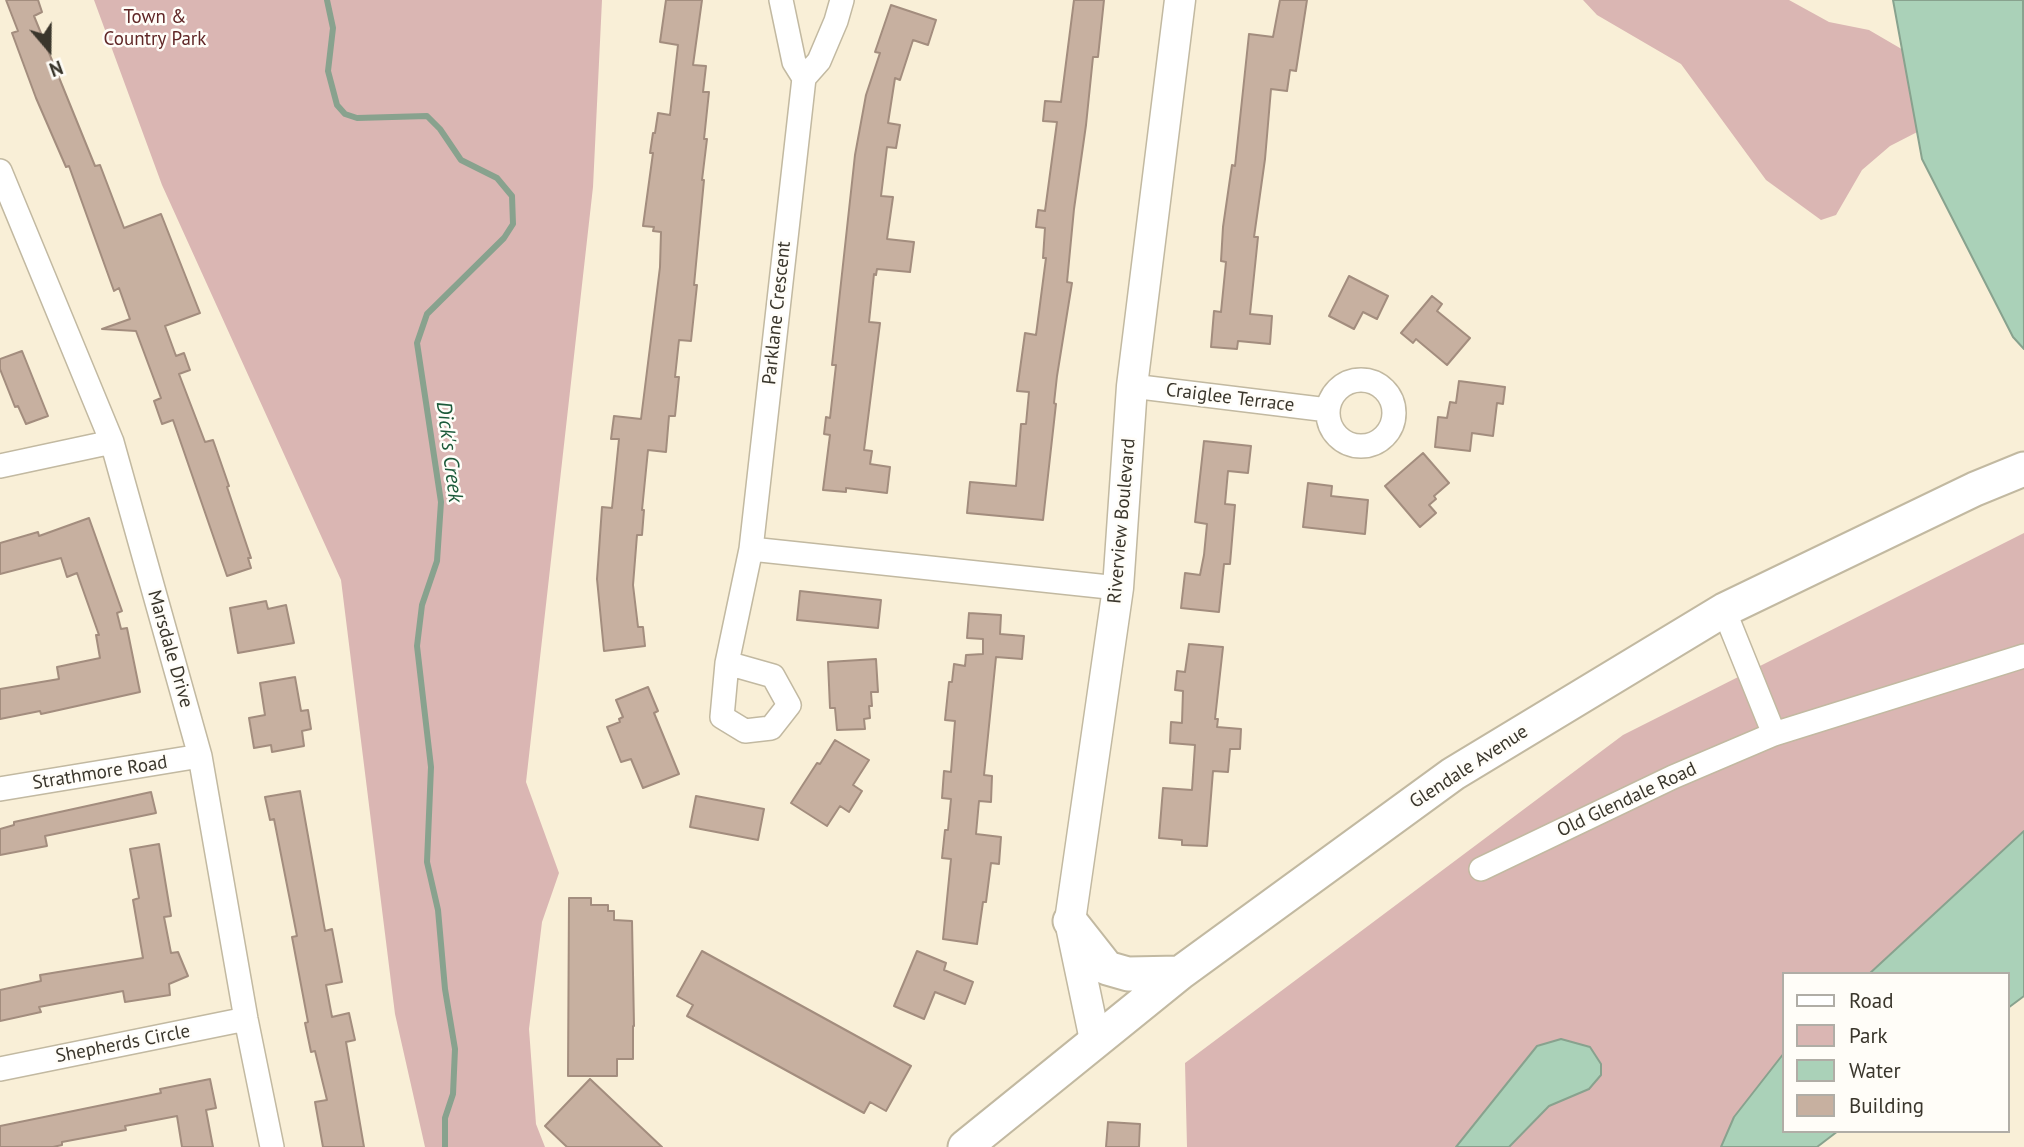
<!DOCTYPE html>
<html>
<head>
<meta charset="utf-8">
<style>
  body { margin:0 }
  #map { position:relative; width:2024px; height:1147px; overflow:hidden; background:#f9efd7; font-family:"PT Sans",sans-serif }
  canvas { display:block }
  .legend { position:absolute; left:1782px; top:972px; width:228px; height:161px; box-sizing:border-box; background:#fffdf8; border:2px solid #b0ada6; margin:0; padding:9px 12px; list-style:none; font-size:21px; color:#3a362c }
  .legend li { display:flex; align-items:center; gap:14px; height:35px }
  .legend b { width:35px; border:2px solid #b0ada6 }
  .north { position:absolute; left:14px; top:14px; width:70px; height:70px; -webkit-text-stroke:5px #fffdf8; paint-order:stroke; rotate:160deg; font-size:19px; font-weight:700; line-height:28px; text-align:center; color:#3a362c }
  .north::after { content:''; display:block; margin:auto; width:24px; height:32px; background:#3a362c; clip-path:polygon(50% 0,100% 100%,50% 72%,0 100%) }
</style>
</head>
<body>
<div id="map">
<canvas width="2024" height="1147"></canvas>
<ul class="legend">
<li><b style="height:9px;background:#fff"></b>Road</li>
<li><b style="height:19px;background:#dab6b3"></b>Park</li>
<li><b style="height:19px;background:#aad1b8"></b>Water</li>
<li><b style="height:19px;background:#c7b0a0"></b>Building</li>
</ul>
<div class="north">N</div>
</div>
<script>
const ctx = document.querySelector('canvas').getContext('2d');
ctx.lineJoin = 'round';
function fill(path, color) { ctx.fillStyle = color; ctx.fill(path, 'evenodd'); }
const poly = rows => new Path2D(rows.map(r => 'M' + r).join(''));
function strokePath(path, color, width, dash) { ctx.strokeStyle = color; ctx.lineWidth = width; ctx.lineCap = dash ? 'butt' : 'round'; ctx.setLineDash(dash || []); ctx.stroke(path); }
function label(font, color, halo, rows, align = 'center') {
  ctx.font = font + ' "PT Sans",sans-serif'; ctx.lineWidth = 5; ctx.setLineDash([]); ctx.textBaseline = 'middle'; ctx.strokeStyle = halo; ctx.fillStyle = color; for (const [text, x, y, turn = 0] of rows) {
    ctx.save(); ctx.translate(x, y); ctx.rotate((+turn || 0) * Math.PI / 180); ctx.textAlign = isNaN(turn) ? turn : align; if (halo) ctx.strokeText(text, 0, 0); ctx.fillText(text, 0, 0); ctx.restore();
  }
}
fill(poly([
  [94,0,602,0,593,187,526,782,559,873,542,922,529,1029,536,1124,545,1147,425,1147,395,1014,341,580,162,185],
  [1583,0,1789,0,1829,22,1869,30,1917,58,1927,127,1890,146,1862,170,1836,215,1821,220,1766,180,1681,64,1597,15],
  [2024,533,2024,831,1869,974,1784,974,1784,1053,1734,1117,1721,1147,1187,1147,1185,1063,1623,735]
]), '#dab6b3');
const water = poly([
  [1893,0,2023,0,2024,349,2013,337,1922,159,1893,0],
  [2024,831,2024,996,2008,1008,2008,974,1869,974,2024,831],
  [1561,1039,1590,1047,1601,1064,1601,1075,1589,1089,1549,1106,1509,1147,1456,1147,1537,1046,1561,1039],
  [1784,1053,1784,1131,1838,1131,1817,1147,1721,1147,1734,1117,1784,1053]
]);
fill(water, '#aad1b8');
strokePath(water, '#88a28e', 2);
strokePath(poly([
  [327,0,333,28,328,71,337,105,345,114,357,118,427,116,440,129,461,160,497,178,512,196,513,224,504,238,427,314,417,343,441,502,437,561,422,605,417,646,431,767,427,862,438,910,445,989,455,1049,453,1094,445,1118,445,1147]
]), '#88a28e', 6);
const building = poly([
  [6,0,38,0,42,12,34,16,95,166,100,165,124,228,161,214,200,313,165,326,176,356,184,353,190,370,179,374,205,442,213,440,229,486,227,487,251,558,248,558,251,568,227,576,173,420,162,424,154,401,161,398,136,331,102,329,130,319,119,288,114,291,69,166,66,167,36,98,12,33,18,31,6,0],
  [666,0,702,0,693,65,706,66,703,92,709,92,704,139,707,139,702,180,704,180,694,285,697,285,691,341,679,340,675,377,679,377,675,416,669,416,666,452,648,450,642,510,644,510,642,535,637,535,633,585,638,627,643,627,645,646,604,651,597,579,602,507,612,508,619,439,611,439,614,416,641,419,660,267,661,232,653,231,654,227,643,226,653,153,650,153,653,133,655,133,658,113,670,115,678,45,660,42,666,0],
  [1074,0,1104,0,1098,57,1093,57,1086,125,1074,209,1067,282,1072,283,1057,376,1054,403,1056,404,1043,520,967,513,970,482,1016,486,1021,424,1026,424,1029,392,1017,391,1025,333,1036,335,1046,258,1043,258,1045,228,1036,227,1038,210,1045,211,1057,122,1043,121,1045,101,1061,102,1074,0],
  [1280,0,1307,0,1296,71,1290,70,1287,91,1271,89,1265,159,1254,237,1258,237,1250,314,1272,316,1270,344,1238,341,1237,349,1211,347,1214,311,1221,312,1226,262,1221,261,1223,227,1232,165,1235,166,1249,34,1273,37,1280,0],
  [891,5,936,20,928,45,913,40,900,80,895,78,888,123,900,125,896,148,887,147,881,196,893,197,887,239,914,242,910,272,877,269,876,275,874,274,869,322,880,323,864,450,872,451,870,464,890,467,887,493,846,488,846,492,823,490,830,435,824,434,826,417,830,418,836,365,832,365,855,155,866,95,880,53,875,52,891,5],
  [1349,276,1388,296,1377,319,1363,312,1354,329,1329,316,1349,276],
  [1432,296,1442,304,1437,311,1470,338,1447,365,1416,339,1413,343,1401,333,1432,296],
  [22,351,48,416,26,424,18,406,15,407,0,369,0,359,22,351],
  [1459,381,1505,387,1503,404,1497,403,1493,436,1472,433,1470,451,1435,447,1438,417,1447,418,1450,402,1456,403,1459,381],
  [1204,441,1251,446,1248,473,1228,471,1225,504,1235,505,1230,564,1224,564,1219,612,1181,608,1185,573,1200,575,1204,555,1207,524,1195,522,1204,441],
  [1423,453,1449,483,1434,496,1436,499,1429,505,1436,513,1420,527,1385,486,1423,453],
  [1308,483,1332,486,1331,496,1368,500,1365,534,1303,527,1308,483],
  [89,518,122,611,117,613,121,629,127,628,140,692,41,714,40,711,0,719,0,689,59,679,57,667,100,658,96,635,99,635,77,573,67,577,61,558,0,574,0,543,38,532,39,536,89,518],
  [800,591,881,600,878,628,797,620,800,591],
  [266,601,268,609,286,605,294,643,238,653,230,608,266,601],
  [969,613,1001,615,1000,634,1024,636,1022,659,996,657,984,775,992,776,991,802,979,801,976,834,1001,837,999,864,991,863,986,902,983,902,977,944,943,939,951,859,942,858,945,830,948,830,951,799,942,798,944,771,951,772,955,721,945,720,949,682,952,682,954,664,965,666,966,655,983,654,983,639,967,638,969,613],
  [1189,644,1223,647,1215,719,1218,719,1217,727,1241,729,1240,749,1230,749,1228,772,1213,771,1207,846,1182,845,1182,840,1159,838,1163,788,1192,790,1195,745,1170,743,1171,722,1182,723,1183,691,1175,690,1177,671,1185,672,1189,644],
  [876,659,878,692,871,692,872,706,869,706,870,718,864,719,865,729,837,730,835,708,830,708,828,662,876,659],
  [295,677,301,711,308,710,311,729,302,731,304,746,272,752,271,745,254,748,249,718,265,715,260,683,295,677],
  [648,687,658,711,654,713,679,774,643,788,631,759,621,762,607,727,620,722,619,719,623,717,616,700,648,687],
  [835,740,869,760,853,785,862,791,849,812,840,806,827,826,791,803,817,763,820,764,835,740],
  [300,791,325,931,332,929,342,982,326,985,332,1017,349,1013,355,1040,346,1042,364,1147,323,1147,315,1102,327,1100,315,1051,311,1052,305,1023,308,1022,292,937,297,936,274,819,270,820,265,797,300,791],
  [151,792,156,813,45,836,47,846,0,855,0,829,14,825,14,822,151,792],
  [696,796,764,809,758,840,690,827,696,796],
  [159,844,171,916,164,917,171,953,178,952,188,976,169,984,170,995,125,1002,123,991,39,1007,41,1012,0,1021,0,990,41,981,40,975,143,958,133,900,139,898,130,849,159,844],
  [569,898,591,898,591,905,608,905,608,911,614,911,614,920,632,921,634,1026,633,1026,633,1059,617,1059,617,1076,568,1076,569,898],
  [702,951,911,1066,886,1111,870,1102,864,1113,687,1016,693,1005,677,996,702,951],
  [917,951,946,963,944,970,973,982,965,1004,935,992,924,1019,894,1006,917,951],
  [210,1079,216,1108,206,1110,213,1147,182,1147,177,1116,125,1126,126,1130,62,1142,62,1145,53,1147,0,1147,0,1126,161,1093,160,1089,210,1079],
  [590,1079,627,1114,662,1147,567,1147,545,1126,590,1079],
  [1108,1122,1140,1124,1139,1147,1106,1147,1108,1122]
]);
fill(building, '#c7b0a0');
strokePath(building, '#a38d7e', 2);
const minor = poly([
  [781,0,794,62,804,78],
  [0,171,112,442,200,756,246,1019,272,1147],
  '1328 413a33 33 0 1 1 66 0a33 33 0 1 1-66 0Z',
  [1132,386,1328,410],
  [0,466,112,442],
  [751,549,1118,588],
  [1724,610,1774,734],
  [727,663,773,676,789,705,771,728,745,731,722,717,727,663,751,549,804,78,819,61,836,21,842,0],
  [0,789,200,756],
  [1481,869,1673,777,1774,734,2024,656],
  [0,1069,246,1019]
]);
const tertiary = poly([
  [1095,1040,1070,921,1118,588,1132,386,1180,0]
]);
const secondary = poly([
  [1070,921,1107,968,1128,974,1180,973],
  [965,1147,1180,973,1453,774,1724,610,1975,489,2024,469]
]);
strokePath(minor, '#c2b9a1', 26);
strokePath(tertiary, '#c2b9a1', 33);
strokePath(secondary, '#c2b9a1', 37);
strokePath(minor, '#fff', 23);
strokePath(tertiary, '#fff', 30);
strokePath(secondary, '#fff', 33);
label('19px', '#602727', '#fffdf8', [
  ["Town &",155,18],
  ["Country Park",155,40]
]);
label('19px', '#3a362c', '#fffdf8', [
  ["Parklane Crescent",777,313,-84],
  ["Craiglee Terrace",1230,398,7],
  ["Riverview Boulevard",1122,521,-85],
  ["Marsdale Drive",170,649,74],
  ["Glendale Avenue",1469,767,-33],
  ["Strathmore Road",100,773,-9],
  ["Old Glendale Road",1627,800,-25],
  ["Shepherds Circle",123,1044,-11]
]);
label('italic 21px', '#1c5a3a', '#fffdf8', [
  ["Dick's Creek",449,452,83]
]);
</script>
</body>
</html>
